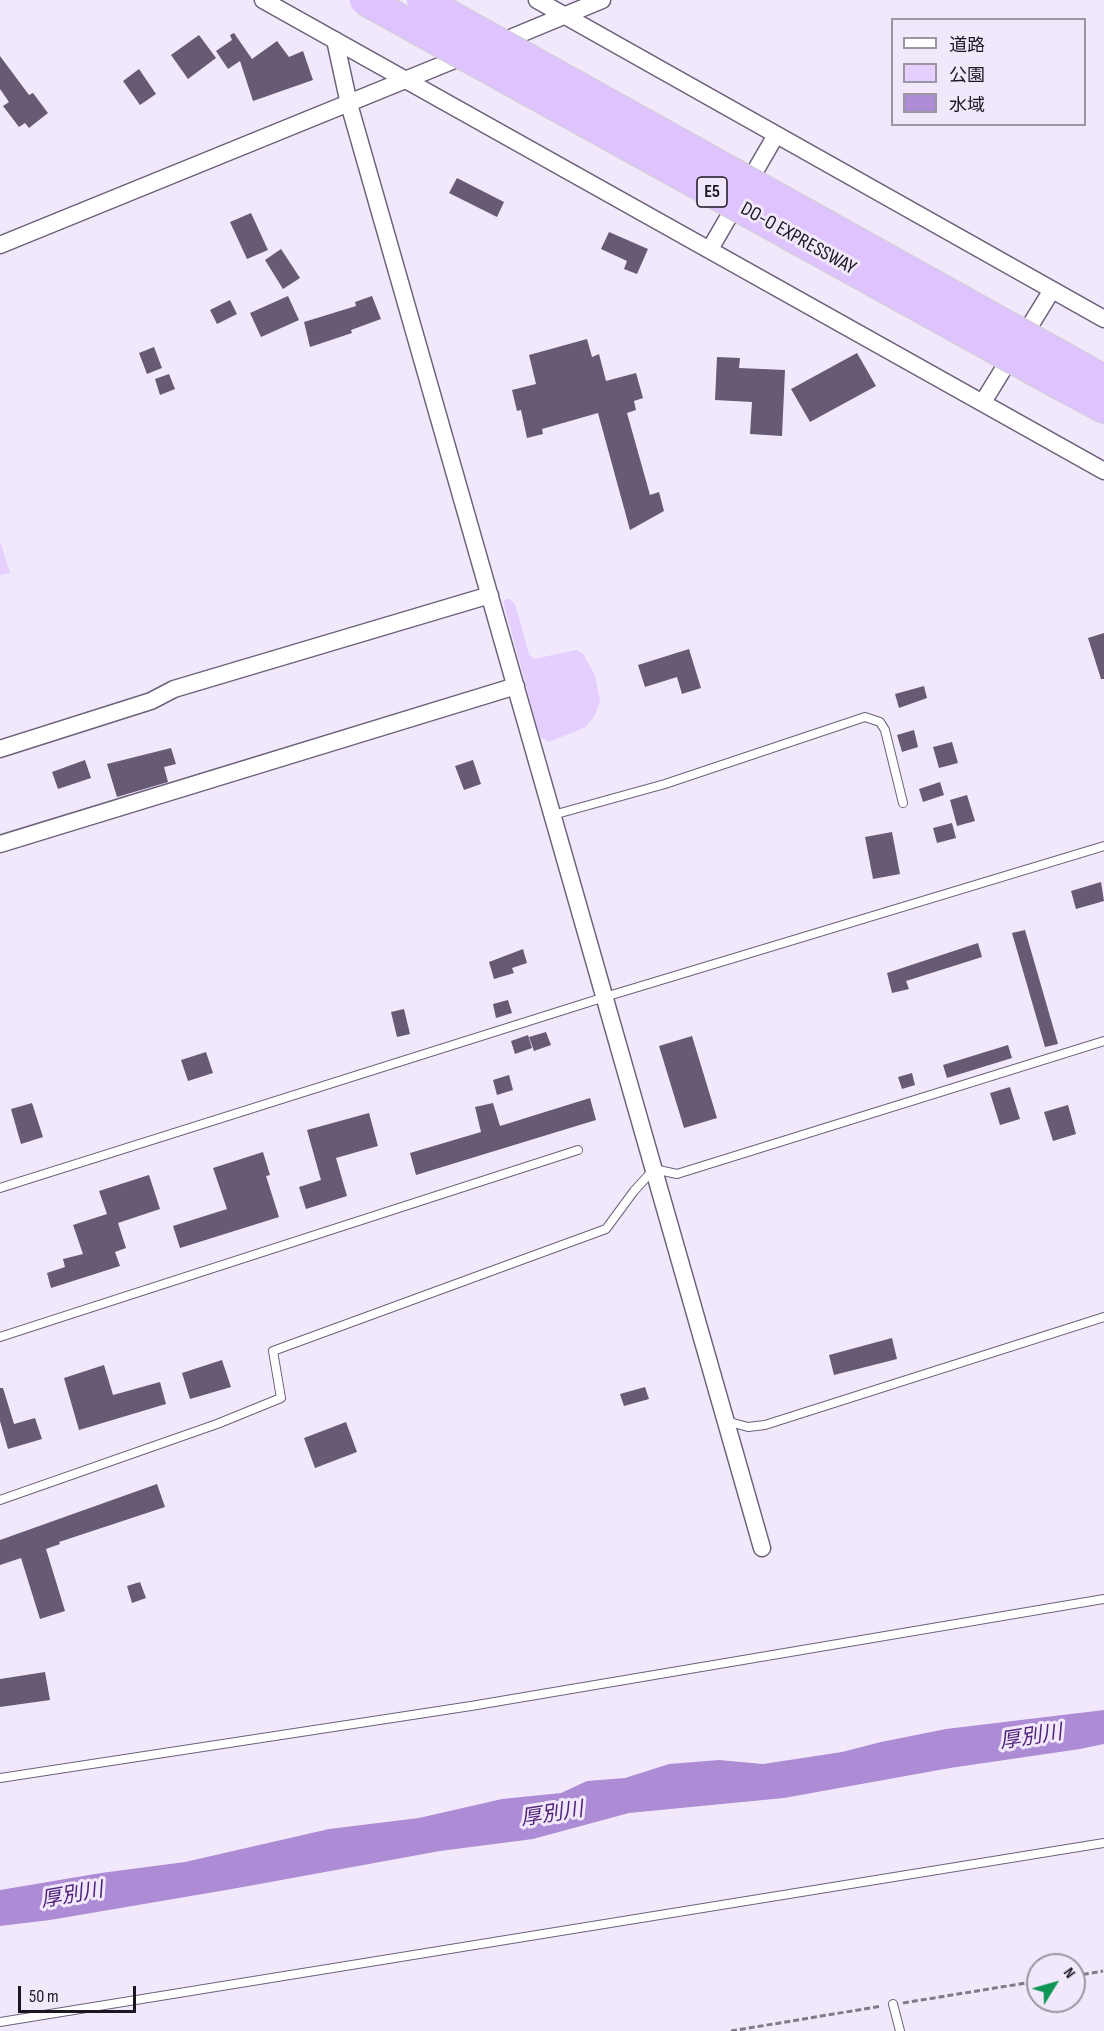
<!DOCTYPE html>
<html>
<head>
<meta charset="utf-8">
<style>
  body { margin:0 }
  #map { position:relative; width:1104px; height:2031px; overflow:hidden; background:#f1e9fb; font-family:"Sofia Sans Condensed","Noto Sans JP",sans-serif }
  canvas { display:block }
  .legend { position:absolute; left:891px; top:18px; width:195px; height:108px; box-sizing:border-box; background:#f1e9fb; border:2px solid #9b95a4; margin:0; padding:8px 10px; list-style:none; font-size:18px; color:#1b1621 }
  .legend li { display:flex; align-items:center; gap:12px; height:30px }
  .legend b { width:30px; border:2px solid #9b95a4 }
  .north { position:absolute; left:1026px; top:1953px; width:60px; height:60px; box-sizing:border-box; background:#f1e9fb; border:2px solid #9b95a4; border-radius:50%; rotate:53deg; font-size:16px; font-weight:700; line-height:24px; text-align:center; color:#1b1621 }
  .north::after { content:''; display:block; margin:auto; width:21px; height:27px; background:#0d9656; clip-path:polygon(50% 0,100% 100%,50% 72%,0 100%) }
  .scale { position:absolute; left:18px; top:1986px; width:118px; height:27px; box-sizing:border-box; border:3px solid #1b1621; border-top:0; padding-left:8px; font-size:18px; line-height:21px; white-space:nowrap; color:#1b1621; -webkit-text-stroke:4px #f1e9fb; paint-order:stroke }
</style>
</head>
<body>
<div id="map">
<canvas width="1104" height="2031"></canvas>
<ul class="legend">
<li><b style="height:8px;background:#fff"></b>道路</li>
<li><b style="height:16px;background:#e4cfff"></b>公園</li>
<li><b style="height:16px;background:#ad8bd5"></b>水域</li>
</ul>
<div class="north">N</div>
<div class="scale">50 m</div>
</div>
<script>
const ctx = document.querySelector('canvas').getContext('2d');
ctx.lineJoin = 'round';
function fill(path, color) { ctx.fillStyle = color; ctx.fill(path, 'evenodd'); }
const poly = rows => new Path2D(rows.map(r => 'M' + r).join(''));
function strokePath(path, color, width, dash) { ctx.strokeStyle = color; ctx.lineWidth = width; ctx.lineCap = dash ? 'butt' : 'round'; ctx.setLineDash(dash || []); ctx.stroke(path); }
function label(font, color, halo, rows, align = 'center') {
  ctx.font = font + ' "Sofia Sans Condensed","Noto Sans JP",sans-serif'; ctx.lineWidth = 6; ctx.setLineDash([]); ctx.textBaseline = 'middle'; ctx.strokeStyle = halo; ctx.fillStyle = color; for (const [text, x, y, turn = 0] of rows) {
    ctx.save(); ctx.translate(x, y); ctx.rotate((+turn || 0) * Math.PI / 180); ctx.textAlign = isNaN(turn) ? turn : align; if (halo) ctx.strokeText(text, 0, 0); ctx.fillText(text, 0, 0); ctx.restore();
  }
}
fill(poly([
  [0,541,10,573,0,575],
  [506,599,510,599,515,604,529,654,534,659,576,650,583,654,595,675,600,701,595,715,586,727,549,742,540,737,503,601]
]), '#e4cfff');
fill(poly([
  [1104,1710,1104,1744,1080,1749,950,1768,784,1798,629,1813,533,1839,440,1851,232,1889,50,1920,0,1926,0,1890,101,1873,185,1862,329,1829,419,1818,502,1799,561,1793,587,1781,625,1778,669,1764,719,1760,763,1764,842,1752,881,1742,946,1729]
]), '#ad8bd5');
fill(poly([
  [234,33,252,59,277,41,289,57,303,51,313,80,253,101,240,61,228,69,216,51,232,40,230,35],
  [199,35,216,58,188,79,171,55],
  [0,56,29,95,33,93,48,113,29,128,25,123,19,127,3,106,9,102,0,89],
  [139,69,156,94,140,105,123,81],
  [457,178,504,202,497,217,449,193],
  [251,213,268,250,247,259,230,222],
  [609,232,648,249,637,274,624,269,627,261,601,249],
  [281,249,300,278,283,289,265,260],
  [288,296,299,320,261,337,250,313],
  [372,296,381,319,351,330,352,333,310,347,304,322,356,306,355,302],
  [230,300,237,314,217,324,210,310],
  [587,339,592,357,599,354,606,381,636,373,643,398,634,401,636,410,627,413,650,495,659,492,664,511,630,530,598,413,542,429,543,434,527,438,521,410,517,411,512,390,536,384,529,355],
  [154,347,162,368,147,374,139,353],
  [857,353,876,386,810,422,791,389],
  [717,357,740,358,739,368,785,370,782,436,750,434,752,402,715,400],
  [169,374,175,389,160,395,155,379],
  [1104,633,1104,679,1101,679,1088,638],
  [689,649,701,688,682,694,677,677,645,687,638,665],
  [924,686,927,698,899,708,895,694],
  [914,730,918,747,902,752,897,735],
  [952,742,958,763,939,768,933,747],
  [171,748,176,764,164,767,168,782,117,797,107,764],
  [85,760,91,778,58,789,52,772],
  [473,760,481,784,464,790,455,766],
  [940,782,944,795,923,802,919,789],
  [967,795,975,821,957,826,950,800],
  [952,823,956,838,937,843,933,828],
  [892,832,900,874,873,879,865,837],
  [1101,882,1104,901,1076,909,1071,891],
  [1025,930,1058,1044,1045,1047,1012,933],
  [978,943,982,957,906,981,909,989,892,993,887,973],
  [523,949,527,963,512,968,514,973,494,979,489,962],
  [508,1000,512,1013,496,1018,493,1004],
  [404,1009,410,1034,397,1037,391,1012],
  [546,1032,551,1045,534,1051,529,1037],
  [528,1035,532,1048,515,1054,511,1041],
  [692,1036,717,1118,684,1128,659,1046],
  [1008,1045,1012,1058,947,1078,943,1065],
  [206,1052,213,1073,188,1081,181,1060],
  [912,1073,915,1085,902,1089,898,1077],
  [509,1075,513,1090,497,1095,493,1080],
  [1010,1087,1020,1119,1000,1125,990,1093],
  [590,1098,596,1120,416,1175,410,1153,481,1132,475,1107,493,1103,500,1126],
  [32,1103,43,1137,21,1144,11,1109],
  [1068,1105,1076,1134,1053,1141,1044,1112],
  [369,1113,378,1146,336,1158,347,1196,306,1209,299,1187,321,1180,307,1130],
  [263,1152,270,1175,266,1176,279,1217,180,1248,173,1226,227,1209,213,1168],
  [149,1175,160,1209,118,1223,126,1248,115,1252,120,1266,51,1288,47,1273,65,1267,63,1259,83,1254,73,1225,107,1214,99,1191],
  [892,1338,897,1359,834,1375,829,1355],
  [222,1360,231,1387,190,1399,182,1373],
  [104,1365,113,1395,160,1382,166,1404,79,1430,64,1378],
  [645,1387,649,1399,624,1406,620,1394],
  [0,1388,3,1388,14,1424,35,1418,42,1439,8,1449,0,1421],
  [346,1422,357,1452,315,1468,304,1438],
  [157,1484,165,1507,59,1542,60,1544,46,1549,65,1611,40,1619,21,1558,0,1565,0,1540],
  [140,1582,146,1598,132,1603,127,1586],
  [45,1672,50,1700,0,1707,0,1679]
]), '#665a74');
const service = poly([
  [553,815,665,784,865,717,880,722,885,730,903,803],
  [0,1188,605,997,1104,846],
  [0,1337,578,1150],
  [726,1421,748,1427,765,1425,1104,1317],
  [0,1500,217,1424,281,1398,273,1351,606,1229,634,1191,654,1169,677,1174,1104,1041],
  [0,1778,471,1706,1104,1599],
  [893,2004,900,2031],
  [0,2022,1104,1843]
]);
const minor = poly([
  [263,0,1104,471],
  [537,0,1104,319],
  [335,40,349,104,762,1548],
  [496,44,602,0],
  [0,245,469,54],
  [710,249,776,135],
  [983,402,1052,290],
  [0,749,151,701,174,689,490,595],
  [0,844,516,686]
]);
const motorway = poly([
  [1070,361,1104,380],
  [1059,384,1104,408]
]);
strokePath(service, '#6c617b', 10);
strokePath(minor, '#6c617b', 19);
strokePath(motorway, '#d1d0d3', 32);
strokePath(poly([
  [1074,1976,1103,1971],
  [903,2003,1038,1981],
  [731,2031,882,2006]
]), '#817a89', 3, [6, 3]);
strokePath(service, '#fff', 8);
strokePath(minor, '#fff', 16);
strokePath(motorway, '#dec3ff', 30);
const motorwayBridge = poly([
  [365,0,1059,384],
  [422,0,1070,361]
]);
strokePath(motorwayBridge, '#d1d0d3', 32, []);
strokePath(motorwayBridge, '#dec3ff', 30);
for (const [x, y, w] of [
  [712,192,30]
]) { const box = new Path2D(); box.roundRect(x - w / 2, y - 15, w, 30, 4.5); ctx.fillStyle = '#f1e9fb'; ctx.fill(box); strokePath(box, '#1b1621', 1.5); }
label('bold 18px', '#1b1621', null, [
  ["E5",712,192]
]);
label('20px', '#1b1621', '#f1e9fb', [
  ["DO-O EXPRESSWAY",798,239,29]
]);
label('italic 21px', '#52237a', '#f1e9fb', [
  ["厚別川",1031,1738,-9],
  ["厚別川",552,1815,-9],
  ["厚別川",72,1896,-10]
]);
</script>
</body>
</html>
